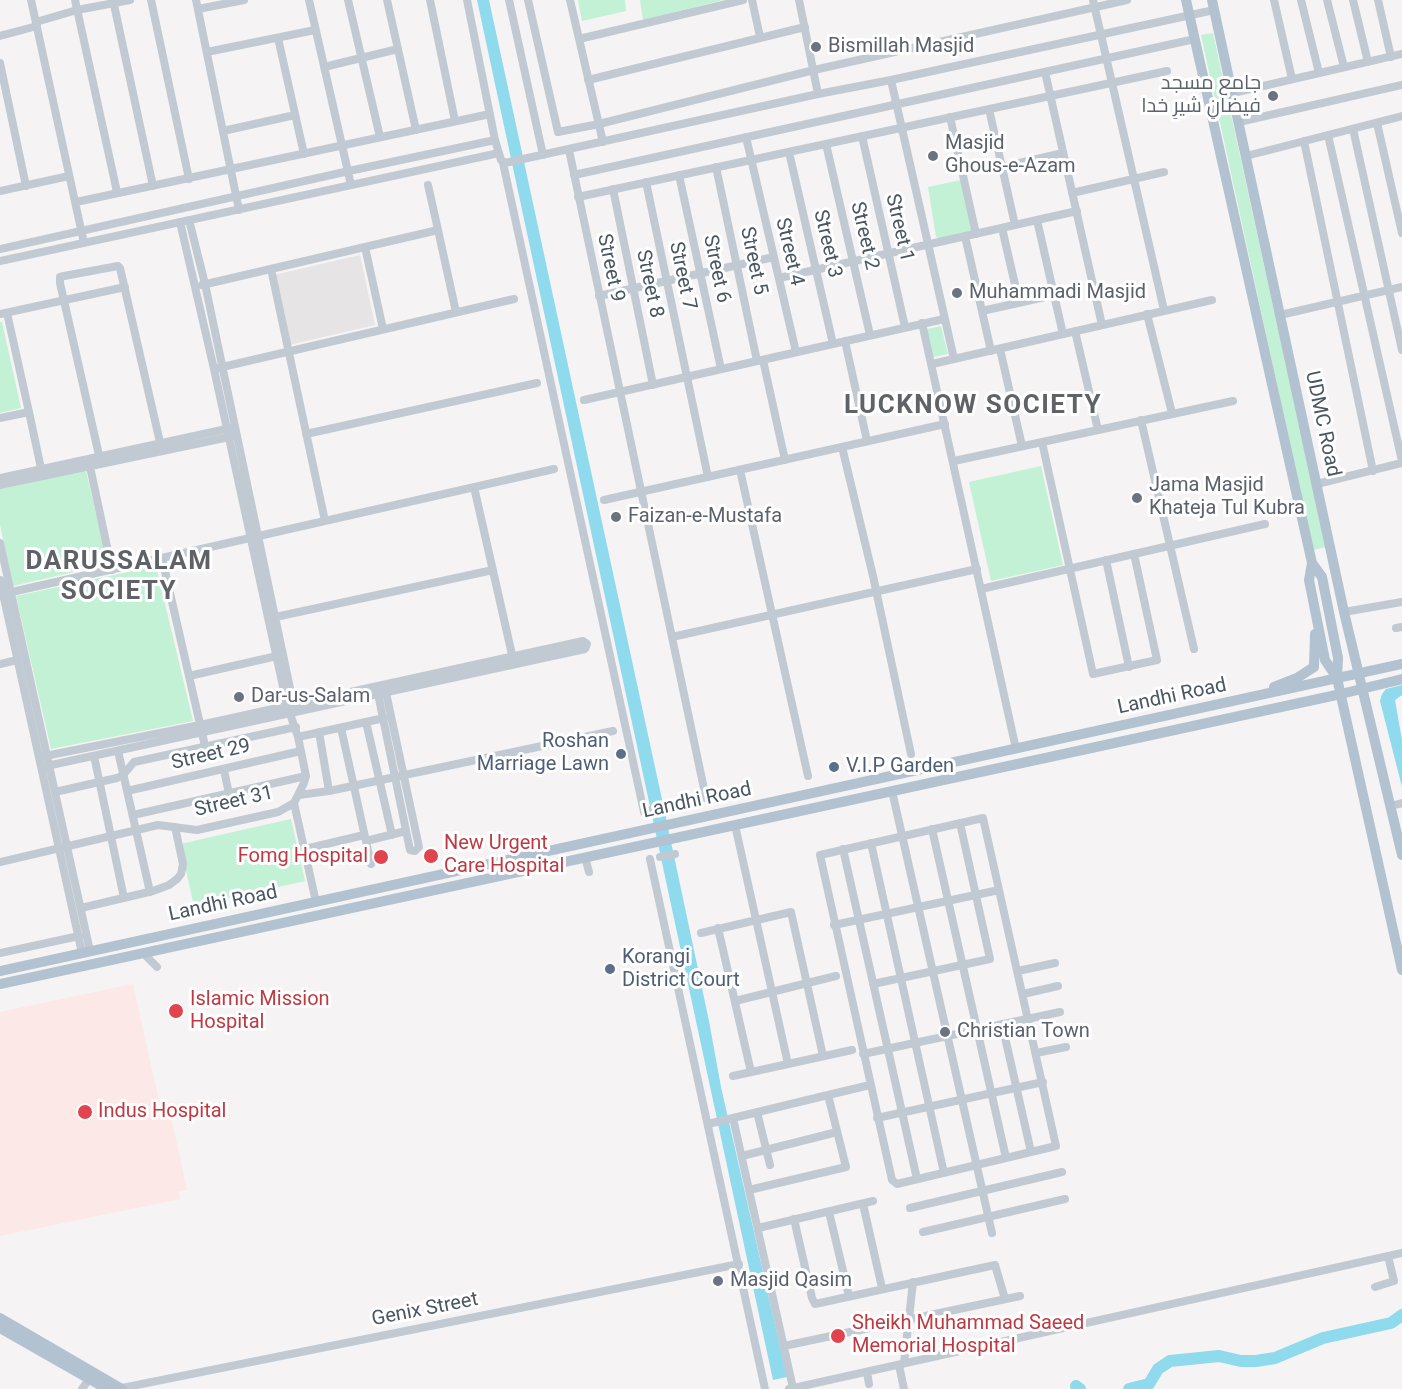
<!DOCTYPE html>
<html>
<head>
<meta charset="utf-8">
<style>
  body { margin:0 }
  canvas { display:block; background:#f5f3f3 }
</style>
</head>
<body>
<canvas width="1402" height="1389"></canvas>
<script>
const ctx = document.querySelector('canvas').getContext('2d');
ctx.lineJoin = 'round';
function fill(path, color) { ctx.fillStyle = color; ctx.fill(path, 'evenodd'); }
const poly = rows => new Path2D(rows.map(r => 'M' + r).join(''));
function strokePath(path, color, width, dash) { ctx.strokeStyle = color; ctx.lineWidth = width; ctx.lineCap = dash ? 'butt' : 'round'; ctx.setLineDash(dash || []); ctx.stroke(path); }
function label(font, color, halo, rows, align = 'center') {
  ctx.font = font + ' Roboto,Cairo,sans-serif'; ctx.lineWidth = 6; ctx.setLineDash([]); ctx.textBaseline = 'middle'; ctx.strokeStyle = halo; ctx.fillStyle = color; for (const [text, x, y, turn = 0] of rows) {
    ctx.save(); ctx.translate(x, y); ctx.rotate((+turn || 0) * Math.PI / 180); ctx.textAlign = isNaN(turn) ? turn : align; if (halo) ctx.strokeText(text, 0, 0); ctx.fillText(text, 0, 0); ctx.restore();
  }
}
fill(poly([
  [360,255,375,325,289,345,274,275]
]), '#e6e4e5');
fill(poly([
  [133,984,160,1106,168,1106,171,1117,187,1190,178,1191,180,1199,0,1236,0,1012]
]), '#fce8e6');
fill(poly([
  [578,0,625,0,626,11,582,21],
  [640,0,723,0,643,20],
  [1213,33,1326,547,1313,550,1201,35],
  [961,180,973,236,944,242,936,237,928,187],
  [0,322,2,322,21,408,0,413],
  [941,326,948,354,933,357,927,329],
  [1041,466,1063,565,991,581,969,482],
  [86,471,108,564,13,586,0,525,0,489],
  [156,566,193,721,51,749,16,596],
  [291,819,305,881,194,906,180,844]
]), '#c3f1d5');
fill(poly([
  [477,0,489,0,663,804,709,1021,721,1087,787,1377,773,1380],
  [1402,685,1402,695,1395,700,1402,740,1402,787,1380,701,1382,694,1386,689]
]), '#90daee');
strokePath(poly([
  [1076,1386,1080,1389],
  [1129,1389,1149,1384,1158,1369,1170,1361,1219,1356,1241,1361,1256,1361,1275,1358,1323,1338,1391,1323,1402,1315]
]), '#90daee', 12);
strokePath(poly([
  [31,0,84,243],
  [75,0,117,192],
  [113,0,153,186],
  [151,0,189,179],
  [196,0,239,210],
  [309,0,351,185],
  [348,0,380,137],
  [387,0,416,130],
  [430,0,455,121],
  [467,0,495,140,501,160,505,163,818,94,891,80,1214,10],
  [509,0,543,155],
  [528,0,558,132,599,124,814,70,1127,0],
  [570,0,603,142],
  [752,0,760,37],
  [799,0,818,94],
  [1093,0,1164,310],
  [1274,0,1292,79],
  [1301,0,1319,73],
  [1327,0,1344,67],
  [1353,0,1368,62],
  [1378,0,1391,57],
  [198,9,244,0],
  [36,22,77,10,130,0],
  [0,36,37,26],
  [278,38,304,154],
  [579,39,743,0],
  [207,52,315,30],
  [0,63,26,186],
  [324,67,398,49],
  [1045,72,1102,325],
  [588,80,805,27],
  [891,80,954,359],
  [1233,93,1402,54],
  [989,109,1015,225],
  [950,117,976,234],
  [1239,122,1402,85],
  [1377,123,1402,233],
  [1353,129,1402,350],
  [223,131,295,115],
  [1328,135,1402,461],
  [862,136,905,327],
  [746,137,796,352],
  [1304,141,1373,471],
  [826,144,870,335],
  [569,150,706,798],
  [789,152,833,344],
  [1246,156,1402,116],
  [503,163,644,812],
  [716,167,757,361],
  [1002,167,1063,153],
  [574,175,1195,39],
  [679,175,721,369],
  [646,182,708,477],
  [428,185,438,230],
  [613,189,653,385],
  [0,191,69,176],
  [1072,193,1164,172],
  [578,197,1167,71],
  [76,202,490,114],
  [189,220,205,284,294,707],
  [1037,220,1054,295],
  [1002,228,1019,302],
  [965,236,991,351],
  [365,247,383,329],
  [0,249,349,171,495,140],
  [0,261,499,153],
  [271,269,325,521],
  [779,278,1077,211],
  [202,285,438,230,456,312],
  [599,296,774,257],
  [982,311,1054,295,1063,334],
  [0,314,125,287],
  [1147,314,1172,413],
  [1280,315,1402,287],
  [922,323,1016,749],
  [1075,331,1098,430],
  [845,341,867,441],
  [1000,349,1022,446],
  [763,360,785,460],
  [932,364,1212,300],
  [218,368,514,299],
  [584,400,944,319],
  [29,412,42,473],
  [0,418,29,412,7,313],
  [1141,420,1194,649],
  [306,434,537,383],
  [1042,442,1093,674,1157,660,1134,554],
  [842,447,873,576,911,754],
  [954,461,1233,401],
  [89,462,112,570],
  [101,464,60,283,60,277,64,276,118,266,120,268,162,451],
  [740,470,808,776],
  [0,478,231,428],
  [1317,484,1402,463],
  [0,485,234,436],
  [474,487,513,659],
  [604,500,945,424],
  [0,543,90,951],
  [162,558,205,746],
  [1106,560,1129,667],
  [0,580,82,953],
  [981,589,1265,524],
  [3,594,554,469],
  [1344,612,1402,602],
  [271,618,493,570],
  [1396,628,1402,627],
  [672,637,977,569],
  [0,664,17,660],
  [189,676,277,656],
  [377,689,410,850,415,851,419,847,385,688],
  [366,722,392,835],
  [341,728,371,864],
  [319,732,329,791],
  [298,737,384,718],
  [118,751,150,892],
  [94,756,124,898],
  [40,757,200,725,583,641,587,644,585,649,42,767],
  [224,770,229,794],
  [127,791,301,751],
  [892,791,992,1233],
  [55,792,117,778,123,775,134,762,296,727],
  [299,795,329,791,613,731],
  [294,803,316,902],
  [1391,806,1402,803],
  [651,810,665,807],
  [133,815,306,776],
  [983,818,1056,1146,897,1184,892,1180,820,855,983,818],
  [735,825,788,1064],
  [932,829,1006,1158],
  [366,841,406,831],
  [871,843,944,1173],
  [305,849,364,835],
  [843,849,917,1179],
  [585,857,589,872],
  [660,857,675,854],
  [650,859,765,1389],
  [0,862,158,825,197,830,278,812,294,803,304,783,306,776,298,737,287,705,214,369,180,222],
  [81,908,153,891,169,885,177,879,181,874,183,864,175,827],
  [834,925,999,890],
  [718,928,751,1072],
  [701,933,791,912,823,1056],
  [0,953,79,936],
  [143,953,157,967],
  [1018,971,1055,963],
  [873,984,990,959,960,823],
  [1023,994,1058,986],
  [735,1001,836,976],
  [1002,1024,1031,1152],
  [1036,1053,1066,1047],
  [863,1054,1060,1012],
  [733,1076,852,1050],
  [757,1112,770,1165],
  [877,1118,1043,1082],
  [708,1124,733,1118],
  [742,1156,837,1132],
  [749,1190,846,1167,828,1095,870,1085],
  [863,1204,882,1288],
  [910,1208,1062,1172],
  [829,1212,849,1296],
  [794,1219,812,1298,815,1304,995,1265,1005,1299],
  [758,1228,873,1201],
  [923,1232,1065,1199],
  [1375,1287,1394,1281,1388,1256],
  [784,1346,1020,1296],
  [904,1363,913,1282],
  [899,1365,904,1389],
  [867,1372,869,1384],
  [793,1388,733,1118,828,1095],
  [82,1389,92,1375],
  [117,1389,739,1264],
  [789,1389,1402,1253]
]), '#c1cad2', 8);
strokePath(poly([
  [1186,0,1312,563,1309,580,1325,660,1337,678],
  [1212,0,1344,612,1402,855],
  [1312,563,1322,577,1338,658,1337,678,1402,970],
  [1274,687,1297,678,1314,667,1315,634],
  [0,971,1402,664],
  [0,984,1341,694,1402,679],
  [0,1318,122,1389],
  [0,1328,107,1389]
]), '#b3c2d1', 10);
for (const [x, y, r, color] of [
  [816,47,6,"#6b7280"],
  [1273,96,6,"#6b7280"],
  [933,156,6,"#6b7280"],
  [957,293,6,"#6b7280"],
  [1137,498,6,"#6b7280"],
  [616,517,6,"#6b7280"],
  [239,697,6,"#6b7280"],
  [621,754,6,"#5c6f8a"],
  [834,767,6,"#5c6f8a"],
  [431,856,8,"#e0444e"],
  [381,857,8,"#e0444e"],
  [610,969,6,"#5c6f8a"],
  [176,1011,8,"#e0444e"],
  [945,1032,6,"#6b7280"],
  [85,1112,8,"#e0444e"],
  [718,1281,6,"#6b7280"],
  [838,1336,8,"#e0444e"]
]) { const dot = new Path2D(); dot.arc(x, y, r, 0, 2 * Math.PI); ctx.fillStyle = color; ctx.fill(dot); strokePath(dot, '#fff', 2); }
label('20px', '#5b616d', '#fff', [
  ["Bismillah Masjid",828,47],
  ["جامع مسجد",1261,84,"right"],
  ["فیضانِ شیرِ خدا",1261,107,"right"],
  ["Masjid",945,144],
  ["Ghous-e-Azam",945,167],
  ["Muhammadi Masjid",969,293],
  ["Jama Masjid",1149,486],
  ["Khateja Tul Kubra",1149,509],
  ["Faizan-e-Mustafa",628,517],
  ["Dar-us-Salam",251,697],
  ["Christian Town",957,1032],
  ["Masjid Qasim",730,1281]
], 'left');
label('20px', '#4a5661', '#fff', [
  ["Street 1",899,228,77],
  ["Street 2",864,236,77],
  ["Street 3",827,244,77],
  ["Street 4",789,252,77],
  ["Street 5",753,261,78],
  ["Street 9",610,268,78],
  ["Street 6",716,269,78],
  ["Street 7",682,276,78],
  ["Street 8",649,284,78],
  ["UDMC Road",1322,424,78],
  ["Landhi Road",1172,697,-12],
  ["Street 29",211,755,-13],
  ["Landhi Road",697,801,-12],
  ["Street 31",234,802,-13],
  ["Landhi Road",223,904,-12],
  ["Genix Street",425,1310,-11]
]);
label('20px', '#4e5e75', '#fff', [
  ["Roshan",609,742,"right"],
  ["Marriage Lawn",609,765,"right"],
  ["V.I.P Garden",846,767],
  ["Korangi",622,958],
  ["District Court",622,981]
], 'left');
label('20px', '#be3a42', '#fff', [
  ["New Urgent",444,844],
  ["Care Hospital",444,867],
  ["Fomg Hospital",368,857,"right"],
  ["Islamic Mission",190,1000],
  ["Hospital",190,1023],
  ["Indus Hospital",98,1112],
  ["Sheikh Muhammad Saeed",852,1324],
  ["Memorial Hospital",852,1347]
], 'left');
ctx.letterSpacing = '1.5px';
label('bold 26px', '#5f6368', '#fff', [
  ["LUCKNOW SOCIETY",973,406],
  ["DARUSSALAM",119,562],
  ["SOCIETY",119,592]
]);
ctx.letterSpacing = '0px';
</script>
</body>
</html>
